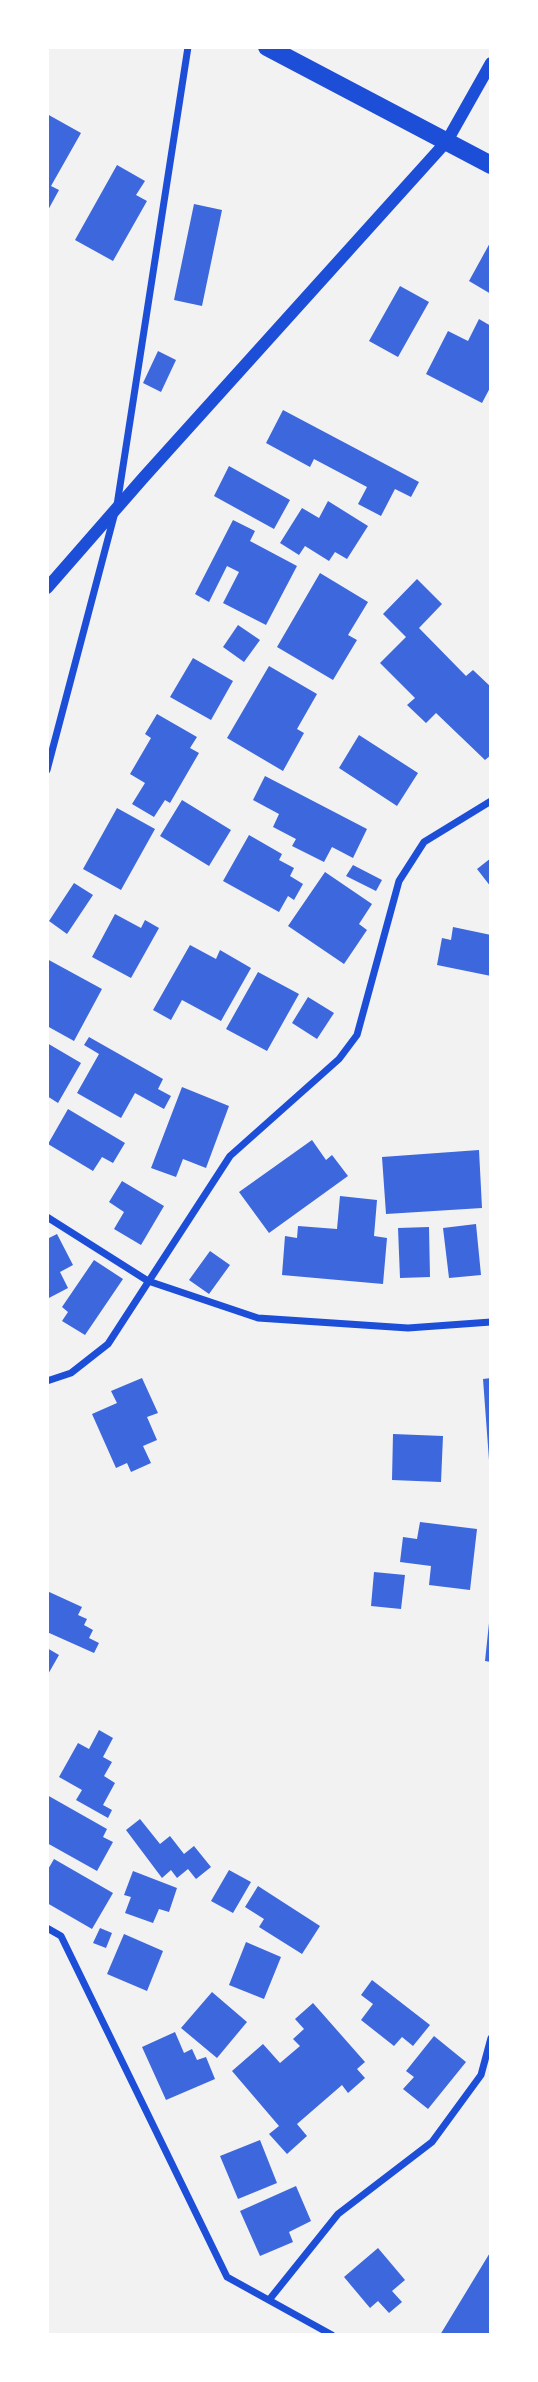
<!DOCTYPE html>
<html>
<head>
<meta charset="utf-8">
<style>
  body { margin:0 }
  #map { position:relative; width:538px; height:2382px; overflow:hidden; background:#f2f2f2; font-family:Arial,sans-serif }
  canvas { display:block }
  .frame { position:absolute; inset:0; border:49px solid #fff; pointer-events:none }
</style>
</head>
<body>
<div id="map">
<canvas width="538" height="2382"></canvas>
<div class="frame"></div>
</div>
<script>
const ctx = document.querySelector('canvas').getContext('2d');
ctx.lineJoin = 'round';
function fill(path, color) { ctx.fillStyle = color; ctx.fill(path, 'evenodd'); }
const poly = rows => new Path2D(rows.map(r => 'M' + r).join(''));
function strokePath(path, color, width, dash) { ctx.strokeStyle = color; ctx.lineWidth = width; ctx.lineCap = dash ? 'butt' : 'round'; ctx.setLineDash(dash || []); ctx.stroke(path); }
fill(poly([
  [47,114,81,133,51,186,59,190,47,212],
  [117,165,145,181,136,195,147,201,113,261,75,240],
  [194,204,222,210,202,306,174,300],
  [491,241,491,294,469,281],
  [400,286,429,302,398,357,369,341],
  [479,319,491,326,491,386,482,403,426,374,448,331,468,341],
  [158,351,176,360,161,392,143,383],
  [283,410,419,482,411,497,395,489,381,516,358,504,367,487,314,459,310,467,266,443],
  [229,466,290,500,274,529,214,496],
  [328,501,368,526,347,559,335,552,329,561,305,546,299,555,280,543,302,508,319,518],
  [233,520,255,531,250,541,297,566,266,625,223,603,239,572,227,566,209,602,195,594],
  [320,573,368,602,348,635,357,640,333,680,277,647],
  [417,579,442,604,419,628,466,676,473,670,491,687,491,755,485,760,436,713,426,723,407,705,415,698,380,663,406,637,383,614],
  [238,625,260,640,244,662,223,647],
  [193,658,233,681,211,720,170,697],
  [269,666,317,694,297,729,304,733,283,771,227,738],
  [157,714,197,737,190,748,199,753,170,803,165,800,154,817,132,804,145,783,130,774,151,738,145,734],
  [359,735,418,773,397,806,339,768],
  [265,776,367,829,353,858,332,847,324,862,292,846,296,839,273,827,279,814,253,800],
  [182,800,231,830,209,866,160,836],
  [117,808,155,829,121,890,83,869],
  [249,835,282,854,279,860,294,868,290,876,303,884,294,900,288,896,279,912,223,881],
  [491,858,491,887,477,869],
  [353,865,382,880,376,891,346,876],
  [325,872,372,904,359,924,367,930,344,964,288,926],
  [74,883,93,895,67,934,49,921],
  [115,914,141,928,145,920,159,928,131,978,92,957],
  [453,927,491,935,491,976,437,965,442,938,451,940],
  [190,945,216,959,220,950,251,968,221,1021,182,1000,171,1020,153,1010],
  [47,959,102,989,74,1041,47,1026],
  [258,972,299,994,267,1051,226,1029],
  [308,997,334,1013,317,1039,292,1023],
  [89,1037,163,1079,158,1089,171,1096,164,1109,135,1093,121,1118,77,1093,99,1054,84,1045],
  [47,1043,81,1063,58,1103,47,1096],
  [182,1087,229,1106,206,1168,183,1159,176,1177,151,1168],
  [68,1109,125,1143,113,1163,102,1157,93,1171,48,1144],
  [312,1140,326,1160,332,1155,348,1176,269,1233,239,1192],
  [479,1150,482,1208,386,1214,382,1157],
  [122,1181,164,1206,141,1245,114,1229,124,1212,109,1202],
  [340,1196,377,1200,374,1236,387,1238,383,1284,282,1275,285,1236,297,1238,298,1226,337,1229],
  [476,1224,481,1275,449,1278,443,1228],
  [429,1227,430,1277,400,1278,398,1228],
  [57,1234,73,1265,60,1272,68,1288,47,1299,47,1239],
  [210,1251,230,1265,209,1294,189,1280],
  [94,1260,123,1279,85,1335,62,1321,68,1312,62,1307],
  [142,1378,158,1413,147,1417,157,1440,143,1446,151,1463,131,1472,127,1463,116,1468,92,1414,117,1403,111,1391],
  [491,1378,491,1460,489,1460,483,1379],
  [393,1434,443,1436,441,1482,392,1480],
  [420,1522,477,1529,470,1590,429,1585,431,1566,400,1562,403,1537,417,1539],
  [374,1572,405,1575,401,1609,371,1606],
  [47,1591,82,1607,78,1615,87,1619,84,1625,93,1630,89,1638,99,1643,94,1653,47,1632],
  [489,1623,491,1623,491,1662,485,1661],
  [47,1648,59,1655,47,1676],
  [99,1730,113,1738,103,1757,112,1762,104,1776,115,1783,103,1805,112,1810,108,1818,76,1800,82,1790,59,1777,78,1743,89,1749],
  [47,1795,107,1829,103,1837,113,1842,97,1871,47,1843],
  [140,1819,160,1844,170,1836,184,1854,194,1846,211,1867,196,1879,188,1869,177,1878,171,1870,162,1878,126,1830],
  [54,1859,113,1893,92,1929,47,1903,47,1871],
  [229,1870,251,1882,233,1913,211,1901],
  [133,1871,177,1888,169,1912,159,1909,153,1923,125,1913,131,1897,124,1895],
  [258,1886,320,1926,302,1954,259,1927,264,1919,245,1907],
  [100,1928,112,1933,106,1948,93,1943],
  [124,1934,163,1951,147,1991,107,1974],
  [246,1942,281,1957,264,1999,229,1985],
  [372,1980,430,2025,413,2046,402,2037,394,2046,361,2020,373,2004,361,1995],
  [212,1992,247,2022,217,2058,181,2028],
  [313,2003,365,2062,357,2069,365,2078,348,2093,342,2085,297,2124,307,2136,287,2154,269,2134,279,2126,232,2071,263,2044,280,2063,300,2046,293,2039,304,2029,295,2019],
  [175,2032,184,2053,192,2049,197,2060,206,2057,215,2079,166,2100,142,2047],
  [434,2036,466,2062,428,2109,403,2089,414,2077,406,2071],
  [260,2140,277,2183,238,2199,220,2156],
  [296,2186,311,2221,289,2232,293,2242,260,2256,240,2211],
  [378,2248,405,2280,392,2291,402,2302,389,2313,378,2301,370,2308,344,2277],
  [491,2251,491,2335,482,2333,481,2335,440,2335]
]), '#3d67dc');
strokePath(poly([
  [117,505,188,47],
  [47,770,114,516],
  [47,1217,148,1281,258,1318,408,1328,491,1322],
  [47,1381,71,1373,108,1344,230,1156,339,1059,357,1035,399,881,424,842,491,801],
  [47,1928,61,1936,227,2277,332,2335],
  [269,2300,338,2214,432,2142,481,2075,491,2038]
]), '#1d4ed8', 7);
strokePath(poly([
  [47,588,144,477,447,141,491,63]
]), '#1d4ed8', 12);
strokePath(poly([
  [267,47,491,165]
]), '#1d4ed8', 18);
</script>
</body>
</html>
